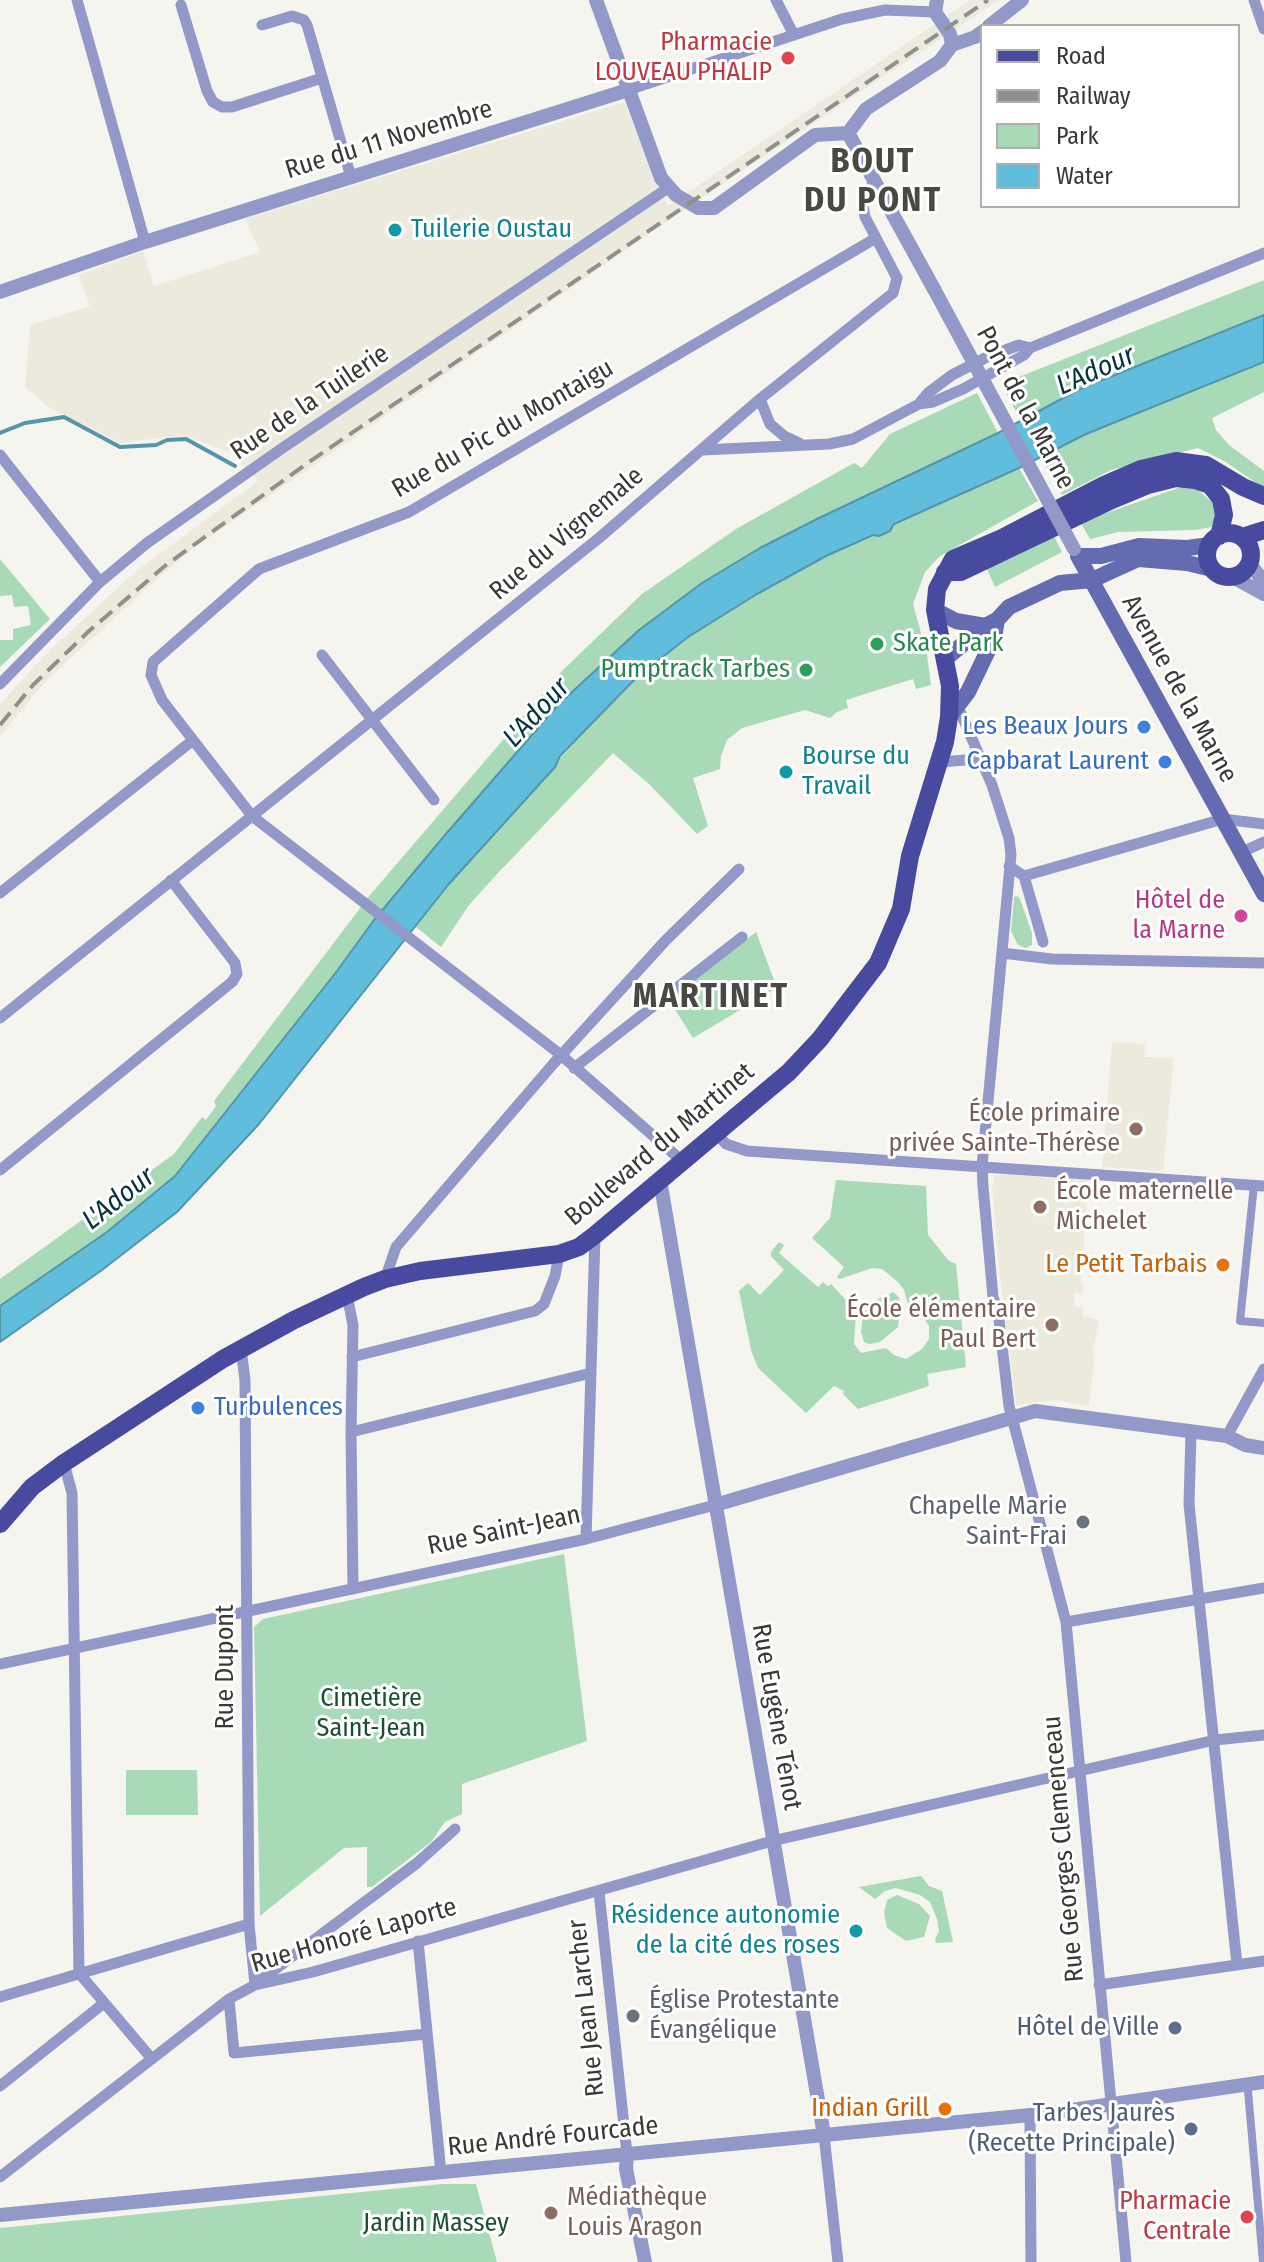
<!DOCTYPE html>
<html>
<head>
<meta charset="utf-8">
<style>
  body { margin:0 }
  #map { position:relative; width:1264px; height:2262px; overflow:hidden; background:#f5f4ee; font-family:"Fira Sans Condensed",sans-serif }
  canvas { display:block }
  .legend { position:absolute; left:980px; top:24px; width:260px; height:184px; box-sizing:border-box; background:#fff; border:2px solid #b0afaf; margin:0; padding:10px 14px; list-style:none; font-size:24px; color:#393836 }
  .legend li { display:flex; align-items:center; gap:16px; height:40px }
  .legend b { width:40px; border:2px solid #b0afaf }
</style>
</head>
<body>
<div id="map">
<canvas width="1264" height="2262"></canvas>
<ul class="legend">
<li><b style="height:10px;background:#474a9f"></b>Road</li>
<li><b style="height:10px;background:#908f8b"></b>Railway</li>
<li><b style="height:22px;background:#a8dab8"></b>Park</li>
<li><b style="height:22px;background:#60bddc"></b>Water</li>
</ul>
</div>
<script>
const ctx = document.querySelector('canvas').getContext('2d');
ctx.lineJoin = 'round';
function fill(path, color) { ctx.fillStyle = color; ctx.fill(path, 'evenodd'); }
const poly = rows => new Path2D(rows.map(r => 'M' + r).join(''));
function strokePath(path, color, width, dash) { ctx.strokeStyle = color; ctx.lineWidth = width; ctx.lineCap = dash ? 'butt' : 'round'; ctx.setLineDash(dash || []); ctx.stroke(path); }
function label(font, color, halo, rows, align = 'center') {
  ctx.font = font + ' "Fira Sans Condensed",sans-serif'; ctx.lineWidth = 6; ctx.setLineDash([]); ctx.textBaseline = 'middle'; ctx.strokeStyle = halo; ctx.fillStyle = color; for (const [text, x, y, turn = 0] of rows) {
    ctx.save(); ctx.translate(x, y); ctx.rotate((+turn || 0) * Math.PI / 180); ctx.textAlign = isNaN(turn) ? turn : align; if (halo) ctx.strokeText(text, 0, 0); ctx.fillText(text, 0, 0); ctx.restore();
  }
}
fill(poly([
  [970,0,999,0,697,201,198,545,154,581,45,682,0,736,0,704,46,654,134,573,258,481,232,453,183,435,121,443,50,408,25,387,30,325,90,306,78,275,143,251,154,286,260,252,245,219,624,102,668,206],
  [1112,1042,1145,1044,1144,1057,1174,1058,1163,1171,1102,1167],
  [1005,1173,1088,1179,1081,1285,1083,1286,1083,1293,1075,1293,1074,1306,1083,1307,1083,1316,1099,1320,1092,1353,1095,1354,1089,1406,1055,1400,1016,1405,998,1260,992,1185,995,1185,993,1180,995,1175,1004,1175]
]), '#eceadd');
fill(poly([
  [1264,280,1264,315,1080,389,1021,420,1001,384],
  [1264,362,1264,392,1212,418,1216,430,1229,445,1264,471,1264,488,1224,461,1198,448,1111,470,1062,495,1040,457,1086,434,1176,395],
  [977,393,998,433,819,518,639,630,558,705,374,920,337,971,175,1176,107,1232,0,1306,0,1279,174,1154,202,1117,206,1120,216,1106,214,1101,370,895,563,670,642,594,736,529,854,463,862,468,890,434],
  [1019,468,1038,501,940,556,925,572,913,604,927,655,931,685,916,689,913,679,846,700,848,708,837,712,830,718,805,710,742,728,727,740,721,756,720,769,693,778,708,826,697,834,650,785,613,753,498,873,469,905,441,947,416,927,448,885,594,720,636,678,688,637,757,594,826,556,873,535,890,531,894,524],
  [1184,486,1198,490,1215,505,1217,516,1211,527,1195,530,1118,532,1090,539,1080,522],
  [1054,536,1062,552,995,587,986,567],
  [0,559,50,619,0,667,0,640,13,640,13,629,31,625,28,606,14,607,12,595,0,596],
  [1017,896,1020,899,1032,933,1032,945,1026,948,1018,945,1011,931,1014,897],
  [756,932,777,988,693,1038,669,1000],
  [836,1180,926,1186,928,1235,949,1261,956,1264,966,1367,927,1374,929,1386,858,1409,843,1394,844,1391,834,1386,806,1413,758,1368,751,1350,739,1291,748,1283,760,1295,784,1270,771,1256,771,1252,779,1242,784,1245,779,1253,818,1287,823,1282,828,1286,831,1284,856,1311,854,1344,861,1353,886,1348,894,1355,906,1359,922,1349,929,1339,929,1326,923,1317,910,1311,904,1290,898,1282,882,1269,872,1268,840,1279,837,1277,844,1267,812,1238,830,1218],
  [893,1292,898,1296,901,1304,898,1327,880,1342,869,1344,864,1342,861,1332,863,1314,874,1301],
  [564,1554,587,1741,462,1784,462,1814,445,1822,431,1842,372,1887,367,1887,367,1847,344,1848,260,1916,254,1627,263,1619],
  [126,1770,197,1770,198,1815,126,1815],
  [921,1876,929,1886,942,1891,953,1942,936,1943,935,1939,939,1932,937,1919,930,1902,920,1895,896,1888,885,1891,875,1899,859,1887],
  [897,1895,919,1904,930,1916,924,1937,906,1941,887,1928,884,1912,887,1900],
  [442,2184,476,2184,497,2262,0,2262,0,2228]
]), '#a8dab8');
const water = poly([
  [1264,315,1264,362,1086,434,1019,468,894,524,890,531,879,536,873,535,826,556,757,594,688,637,636,678,560,756,555,767,448,885,259,1124,177,1212,102,1270,0,1342,0,1306,107,1232,175,1176,337,971,374,920,445,835,558,705,639,630,702,583,760,548,819,518,998,433,1080,389,1264,315]
]);
fill(water, '#60bddc');
strokePath(water, '#5495aa', 2);
strokePath(poly([
  [0,433,25,423,64,417,120,447,156,445,167,440,186,439,235,466]
]), '#5495aa', 4);
strokePath(poly([
  [1254,1185,1240,1321,1264,1323],
  [1248,2091,1263,2262]
]), '#9299c9', 8);
strokePath(poly([
  [77,0,145,242],
  [776,0,794,35],
  [1254,0,1264,29],
  [181,5,207,91,213,102,222,107,232,107,322,78],
  [262,25,292,16,304,20,307,25,351,177],
  [628,90,842,19,885,10,935,12],
  [760,399,770,424,784,436,799,443],
  [919,404,928,393,952,375,987,357,1019,345,1030,348],
  [703,450,829,444,853,439,919,404,933,402,963,389,1024,355,1030,348,1264,253],
  [0,455,100,582],
  [322,655,434,800],
  [0,684,100,582,147,543,284,447,668,188],
  [956,702,992,785,1009,838,1011,855,982,1166,983,1186,993,1297,998,1311,1009,1406,1066,1622,1126,2262],
  [941,762,965,760,982,764],
  [1242,852,1264,842],
  [1009,866,1024,876,1223,819,1264,824],
  [1024,876,1043,942],
  [0,893,192,741],
  [1002,953,1052,959,1264,963],
  [0,1018,599,538,760,399,893,293,897,278,865,217,863,206,864,197,874,183],
  [574,1068,742,937],
  [716,1133,726,1144,747,1151,1264,1186],
  [682,1161,561,1055,252,816,162,700,151,675,153,662,259,569,409,512,876,238],
  [0,1170,232,982,237,974,235,963,171,880],
  [385,1279,396,1247,554,1063,666,940,739,869],
  [347,1295,353,1325,351,1432,353,1589],
  [241,1349,245,1380,249,1924,255,1985],
  [352,1357,535,1311,544,1304,555,1276,559,1254],
  [351,1432,591,1373],
  [1191,1433,1189,1504,1237,1965],
  [1227,1436,1264,1369],
  [64,1463,72,1493,79,1973,152,2059],
  [586,1539,595,1235],
  [1066,1622,1264,1588],
  [0,1664,586,1539,715,1505],
  [599,1892,627,2154],
  [418,1941,441,2173],
  [258,1982,417,1863,455,1829],
  [1099,1985,1264,1961],
  [0,1997,249,1924],
  [229,1999,234,2053,427,2034],
  [0,2086,104,2003],
  [1030,2115,1031,2262],
  [824,2135,838,2262],
  [0,2177,229,1999,255,1985,313,1972,772,1841,1215,1740,1264,1735]
]), '#9299c9', 11);
strokePath(poly([
  [596,0,661,178,676,195,698,208,714,208,815,135,848,133],
  [937,0,935,12,950,34,952,45],
  [989,26,1022,0],
  [848,133,934,289],
  [848,133,866,109,940,61,952,45,975,37,982,32],
  [0,292,145,242,628,90],
  [1250,564,1264,582],
  [1233,577,1264,594],
  [660,1180,824,2135],
  [715,1505,1035,1411,1227,1436,1245,1445,1264,1448],
  [627,2154,626,2169,645,2262],
  [0,2215,1051,2113,1264,2082]
]), '#9299c9', 14);
strokePath(poly([
  [1078,556,1264,894],
  [1078,556,1101,556,1139,546,1187,548,1210,545],
  [935,610,956,621,985,626],
  [945,659,985,626,997,620,1009,607,1060,583,1092,580,1138,559,1187,563,1212,569],
  [949,717,968,692,994,638,997,620]
]), '#656bb1', 16);
strokePath(poly([
  '1207 555a22 22 0 1 1 44 0a22 22 0 1 1-44 0Z',
  [1242,537,1264,530],
  [945,572,961,572,1112,500,1148,485,1176,478,1195,480,1210,485,1221,499,1224,515,1219,536],
  [0,1524,32,1487,64,1463,223,1359,294,1320,364,1287,385,1279,420,1271,559,1254,579,1247,595,1235,789,1072,820,1039,878,963,901,909,910,856,945,742,949,717,950,686,935,610,937,589,953,559,1002,538,1104,485,1141,469,1176,461,1206,465,1243,487,1264,496]
]), '#474a9f', 18);
strokePath(poly([
  [0,725,33,685,89,631,166,565,309,462,988,0]
]), '#908f8b', 4, [16, 8]);
strokePath(poly([
  [934,289,1074,549]
]), '#9299c9', 14);
for (const [x, y, r, color] of [
  [788,58,8,"#e0444e"],
  [395,230,8,"#0f9aa8"],
  [877,644,8,"#2e9e5b"],
  [806,670,8,"#2e9e5b"],
  [1144,727,8,"#3f7fe0"],
  [1165,762,8,"#3f7fe0"],
  [786,772,8,"#0f9aa8"],
  [1241,916,8,"#d1479c"],
  [1136,1129,8,"#8d6e63"],
  [1040,1207,8,"#8d6e63"],
  [1223,1265,8,"#e8710a"],
  [1052,1325,8,"#8d6e63"],
  [198,1408,8,"#3f7fe0"],
  [1083,1522,8,"#6b7280"],
  [856,1931,8,"#0f9aa8"],
  [633,2016,8,"#6b7280"],
  [1175,2028,8,"#5c6f8a"],
  [945,2109,8,"#e8710a"],
  [1191,2129,8,"#5c6f8a"],
  [551,2213,8,"#8d6e63"],
  [1247,2217,8,"#e0444e"]
]) { const dot = new Path2D(); dot.arc(x, y, r, 0, 2 * Math.PI); ctx.fillStyle = color; ctx.fill(dot); strokePath(dot, '#fff', 3); }
label('26px', '#be3a42', '#fff', [
  ["Pharmacie",772,43],
  ["LOUVEAU PHALIP",772,73],
  ["Pharmacie",1231,2202],
  ["Centrale",1231,2232]
], 'right');
label('26px', '#393836', '#fff', [
  ["Rue du 11 Novembre",389,140,-17],
  ["Rue de la Tuilerie",310,403,-34],
  ["Pont de la Marne",1025,408,62],
  ["Rue du Pic du Montaigu",503,429,-30],
  ["Rue du Vignemale",567,534,-40],
  ["Avenue de la Marne",1179,689,61],
  ["Boulevard du Martinet",660,1145,-40],
  ["Rue Saint-Jean",504,1531,-12],
  ["Rue Dupont",226,1667,-90],
  ["Rue Eugène Ténot",776,1717,80],
  ["Rue Georges Clemenceau",1064,1849,-95],
  ["Rue Honoré Laporte",354,1936,-16],
  ["Rue Jean Larcher",587,2008,-96],
  ["Rue André Fourcade",553,2137,-6]
]);
label('26px', '#0d838f', '#fff', [
  ["Tuilerie Oustau",411,230],
  ["Bourse du",802,757],
  ["Travail",802,787],
  ["Résidence autonomie",840,1916,"right"],
  ["de la cité des roses",840,1946,"right"]
], 'left');
label('26px', '#27864d', '#fff', [
  ["Skate Park",893,644],
  ["Pumptrack Tarbes",790,670,"right"]
], 'left');
label('26px', '#366cbe', '#fff', [
  ["Les Beaux Jours",1128,727],
  ["Capbarat Laurent",1149,762],
  ["Turbulences",214,1408,"left"]
], 'right');
label('26px', '#b23c85', '#fff', [
  ["Hôtel de",1225,901],
  ["la Marne",1225,931]
], 'right');
label('26px', '#785e54', '#fff', [
  ["École primaire",1120,1114],
  ["privée Sainte-Thérèse",1120,1144],
  ["École maternelle",1056,1192,"left"],
  ["Michelet",1056,1222,"left"],
  ["École élémentaire",1036,1310],
  ["Paul Bert",1036,1340],
  ["Médiathèque",567,2198,"left"],
  ["Louis Aragon",567,2228,"left"]
], 'right');
label('26px', '#c56008', '#fff', [
  ["Le Petit Tarbais",1207,1265],
  ["Indian Grill",929,2109]
], 'right');
label('26px', '#5b616d', '#fff', [
  ["Chapelle Marie",1067,1507],
  ["Saint-Frai",1067,1537],
  ["Église Protestante",649,2001,"left"],
  ["Évangélique",649,2031,"left"]
], 'right');
label('26px', '#1a4f31', '#fff', [
  ["Cimetière",371,1699],
  ["Saint-Jean",371,1729],
  ["Jardin Massey",436,2224]
]);
label('26px', '#4e5e75', '#fff', [
  ["Hôtel de Ville",1159,2028],
  ["Tarbes Jaurès",1175,2114],
  ["(Recette Principale)",1175,2144]
], 'right');
label('italic 28px', '#063340', '#fff', [
  ["L'Adour",1096,371,-24],
  ["L'Adour",537,713,-47],
  ["L'Adour",119,1199,-38]
]);
ctx.letterSpacing = '2px';
label('bold 34px', '#494944', '#fff', [
  ["BOUT",873,163],
  ["DU PONT",873,202],
  ["MARTINET",711,998]
]);
ctx.letterSpacing = '0px';
</script>
</body>
</html>
